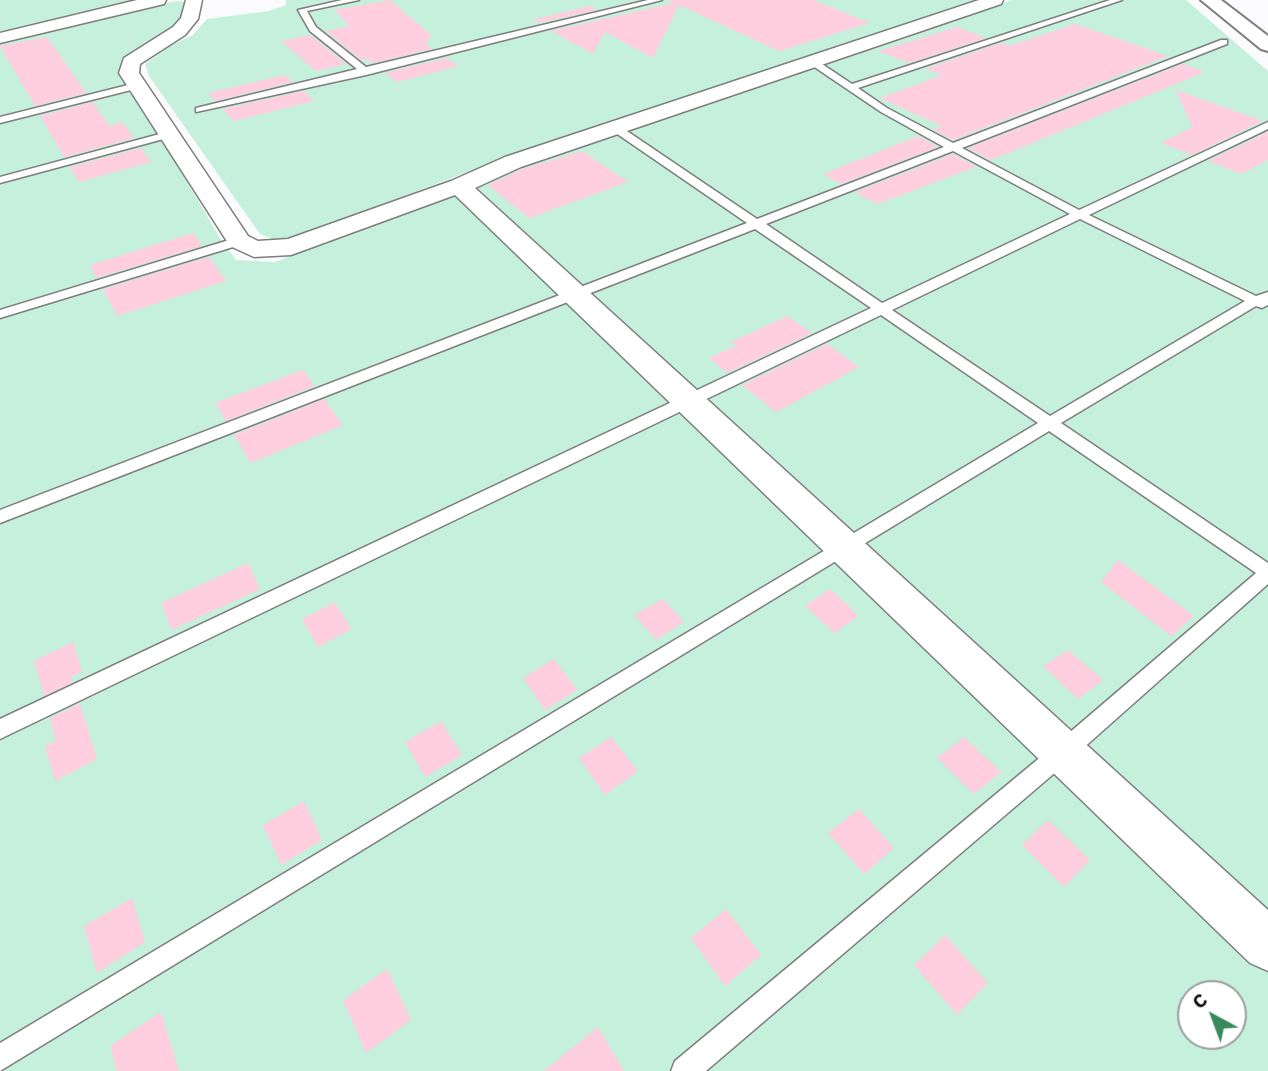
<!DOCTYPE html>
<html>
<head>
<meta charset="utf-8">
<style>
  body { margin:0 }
  #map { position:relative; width:1268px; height:1071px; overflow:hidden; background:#fbfbfd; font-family:"IBM Plex Sans",sans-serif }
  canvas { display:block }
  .north { position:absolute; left:1177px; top:980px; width:70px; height:70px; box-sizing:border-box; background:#fff; border:2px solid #9e9e9e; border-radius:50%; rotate:319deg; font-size:19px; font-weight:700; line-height:28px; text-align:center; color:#0d0d0d }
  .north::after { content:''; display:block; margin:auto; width:24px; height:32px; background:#398b5d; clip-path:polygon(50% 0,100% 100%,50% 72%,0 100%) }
</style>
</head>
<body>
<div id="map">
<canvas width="1268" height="1071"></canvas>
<div class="north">С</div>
</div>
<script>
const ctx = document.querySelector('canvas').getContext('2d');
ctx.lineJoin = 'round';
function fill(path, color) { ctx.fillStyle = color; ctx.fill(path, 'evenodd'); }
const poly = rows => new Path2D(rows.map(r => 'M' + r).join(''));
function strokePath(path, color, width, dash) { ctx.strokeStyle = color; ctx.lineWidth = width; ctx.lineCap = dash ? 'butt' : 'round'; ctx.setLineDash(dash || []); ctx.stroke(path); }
fill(poly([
  [0,0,150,0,0,36],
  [286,0,981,0,478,168,296,237,273,239,260,234,149,76,145,64,170,46,193,35,207,19,269,11,286,5],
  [1012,0,1186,0,1268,71,1268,1071,0,1071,0,43,139,8,177,1,185,2,176,28,128,55,120,68,220,238,236,260,275,262,548,158],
  [1191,994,1233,994,1233,1036,1191,1036]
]), '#c5f0dc');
fill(poly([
  [390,0,431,35,426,44,432,49,372,63,366,59,361,60,326,31,350,26,334,10],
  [668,0,813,0,870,23,779,51,679,5,653,58,605,32,593,54,551,31,673,3],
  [589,6,597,10,538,23,532,20],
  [1075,24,1168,56,953,140,934,130,942,126,880,98,942,75,925,69,1001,43,1009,46],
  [957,27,986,38,909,63,879,51],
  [310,35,346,64,316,71,281,41],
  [47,37,86,93,35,106,0,46],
  [446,58,458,66,397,82,385,73],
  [1183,64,1205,72,991,160,968,148],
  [285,75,293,82,215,101,208,93],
  [1176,90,1263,121,1192,155,1161,143,1192,127],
  [304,91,314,101,234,121,223,109],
  [93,102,109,126,122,122,134,138,64,157,40,116],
  [1268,132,1268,160,1242,174,1208,161],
  [918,136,938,147,841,184,823,174],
  [141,148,151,162,79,182,70,167],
  [582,151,628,182,529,218,488,185,520,170],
  [953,154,976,167,877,204,855,192],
  [193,233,202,246,96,278,90,265],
  [209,257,226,281,117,316,103,289],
  [787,316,812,333,727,373,709,358,736,346,731,342],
  [827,344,859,367,776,412,742,385],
  [303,370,315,386,226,421,215,403],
  [324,399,343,425,251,463,234,435],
  [1118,560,1194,616,1171,636,1101,582],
  [248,563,260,589,172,630,161,603],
  [830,589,859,616,834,633,805,606],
  [663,599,684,622,656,640,634,615],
  [335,602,351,629,318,647,302,619],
  [73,642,82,672,71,677,73,682,44,696,34,661],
  [1068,650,1103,680,1078,699,1043,666],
  [554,659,577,690,545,710,523,678],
  [80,704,97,759,55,781,45,746,56,740,50,718],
  [441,721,462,755,425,777,405,742],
  [611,737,638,771,605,795,579,758],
  [964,737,1001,772,974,794,937,758],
  [304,801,322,840,281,865,263,825],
  [859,809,894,848,864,874,828,833],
  [1048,820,1090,860,1064,887,1022,845],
  [132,898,145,942,97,973,84,926],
  [726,909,761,955,725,986,691,938],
  [945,935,988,983,957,1015,914,965],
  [387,969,411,1020,366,1053,343,1000],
  [161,1012,179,1071,117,1071,110,1046],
  [598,1027,624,1071,544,1071]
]), '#ffcfdf');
const lane = poly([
  [342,0,359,0,307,11,316,27,366,67,648,0,662,0,366,75,196,112,196,108,357,69,310,31,298,10,342,0],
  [1110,0,1122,0,858,88,887,108,953,143,1221,40,1227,40,1227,44,962,148,1079,210,1268,122,1268,129,1089,215,1256,296,1268,292,1268,305,1262,308,1256,306,1061,423,1268,563,1268,584,1071,759,706,1071,671,1071,675,1061,1055,745,1256,573,1049,431,0,1071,0,1043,1038,423,881,315,0,739,0,719,871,308,755,229,0,523,0,510,747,223,610,129,610,125,618,125,757,219,944,147,881,112,807,62,807,58,813,58,852,84,1110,0],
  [953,151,1070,214,882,303,766,224,953,151],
  [1080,219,1245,301,1050,416,892,310,1080,219],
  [136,83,141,86,139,88,0,123,0,117,136,83],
  [167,132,172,135,171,137,0,183,0,177,167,132],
  [239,237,243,238,243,244,0,318,0,310,239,237]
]);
const street = poly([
  [137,0,166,0,164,4,0,43,0,33,137,0],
  [186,0,202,0,198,19,185,35,140,64,139,73,248,236,258,241,288,239,451,181,505,157,979,0,1003,0,1001,4,521,167,475,188,1268,910,1268,971,1250,963,455,195,291,255,254,257,230,246,119,73,124,58,173,27,181,18,186,0]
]);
const highway = poly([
  [1201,0,1221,0,1268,36,1268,51,1261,49,1201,0]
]);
strokePath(lane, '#7d7d7e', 3);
strokePath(street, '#7d7d7e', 3);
strokePath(highway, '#7d7d7e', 4);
fill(lane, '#fff');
fill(street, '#fff');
fill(highway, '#fff');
</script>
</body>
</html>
